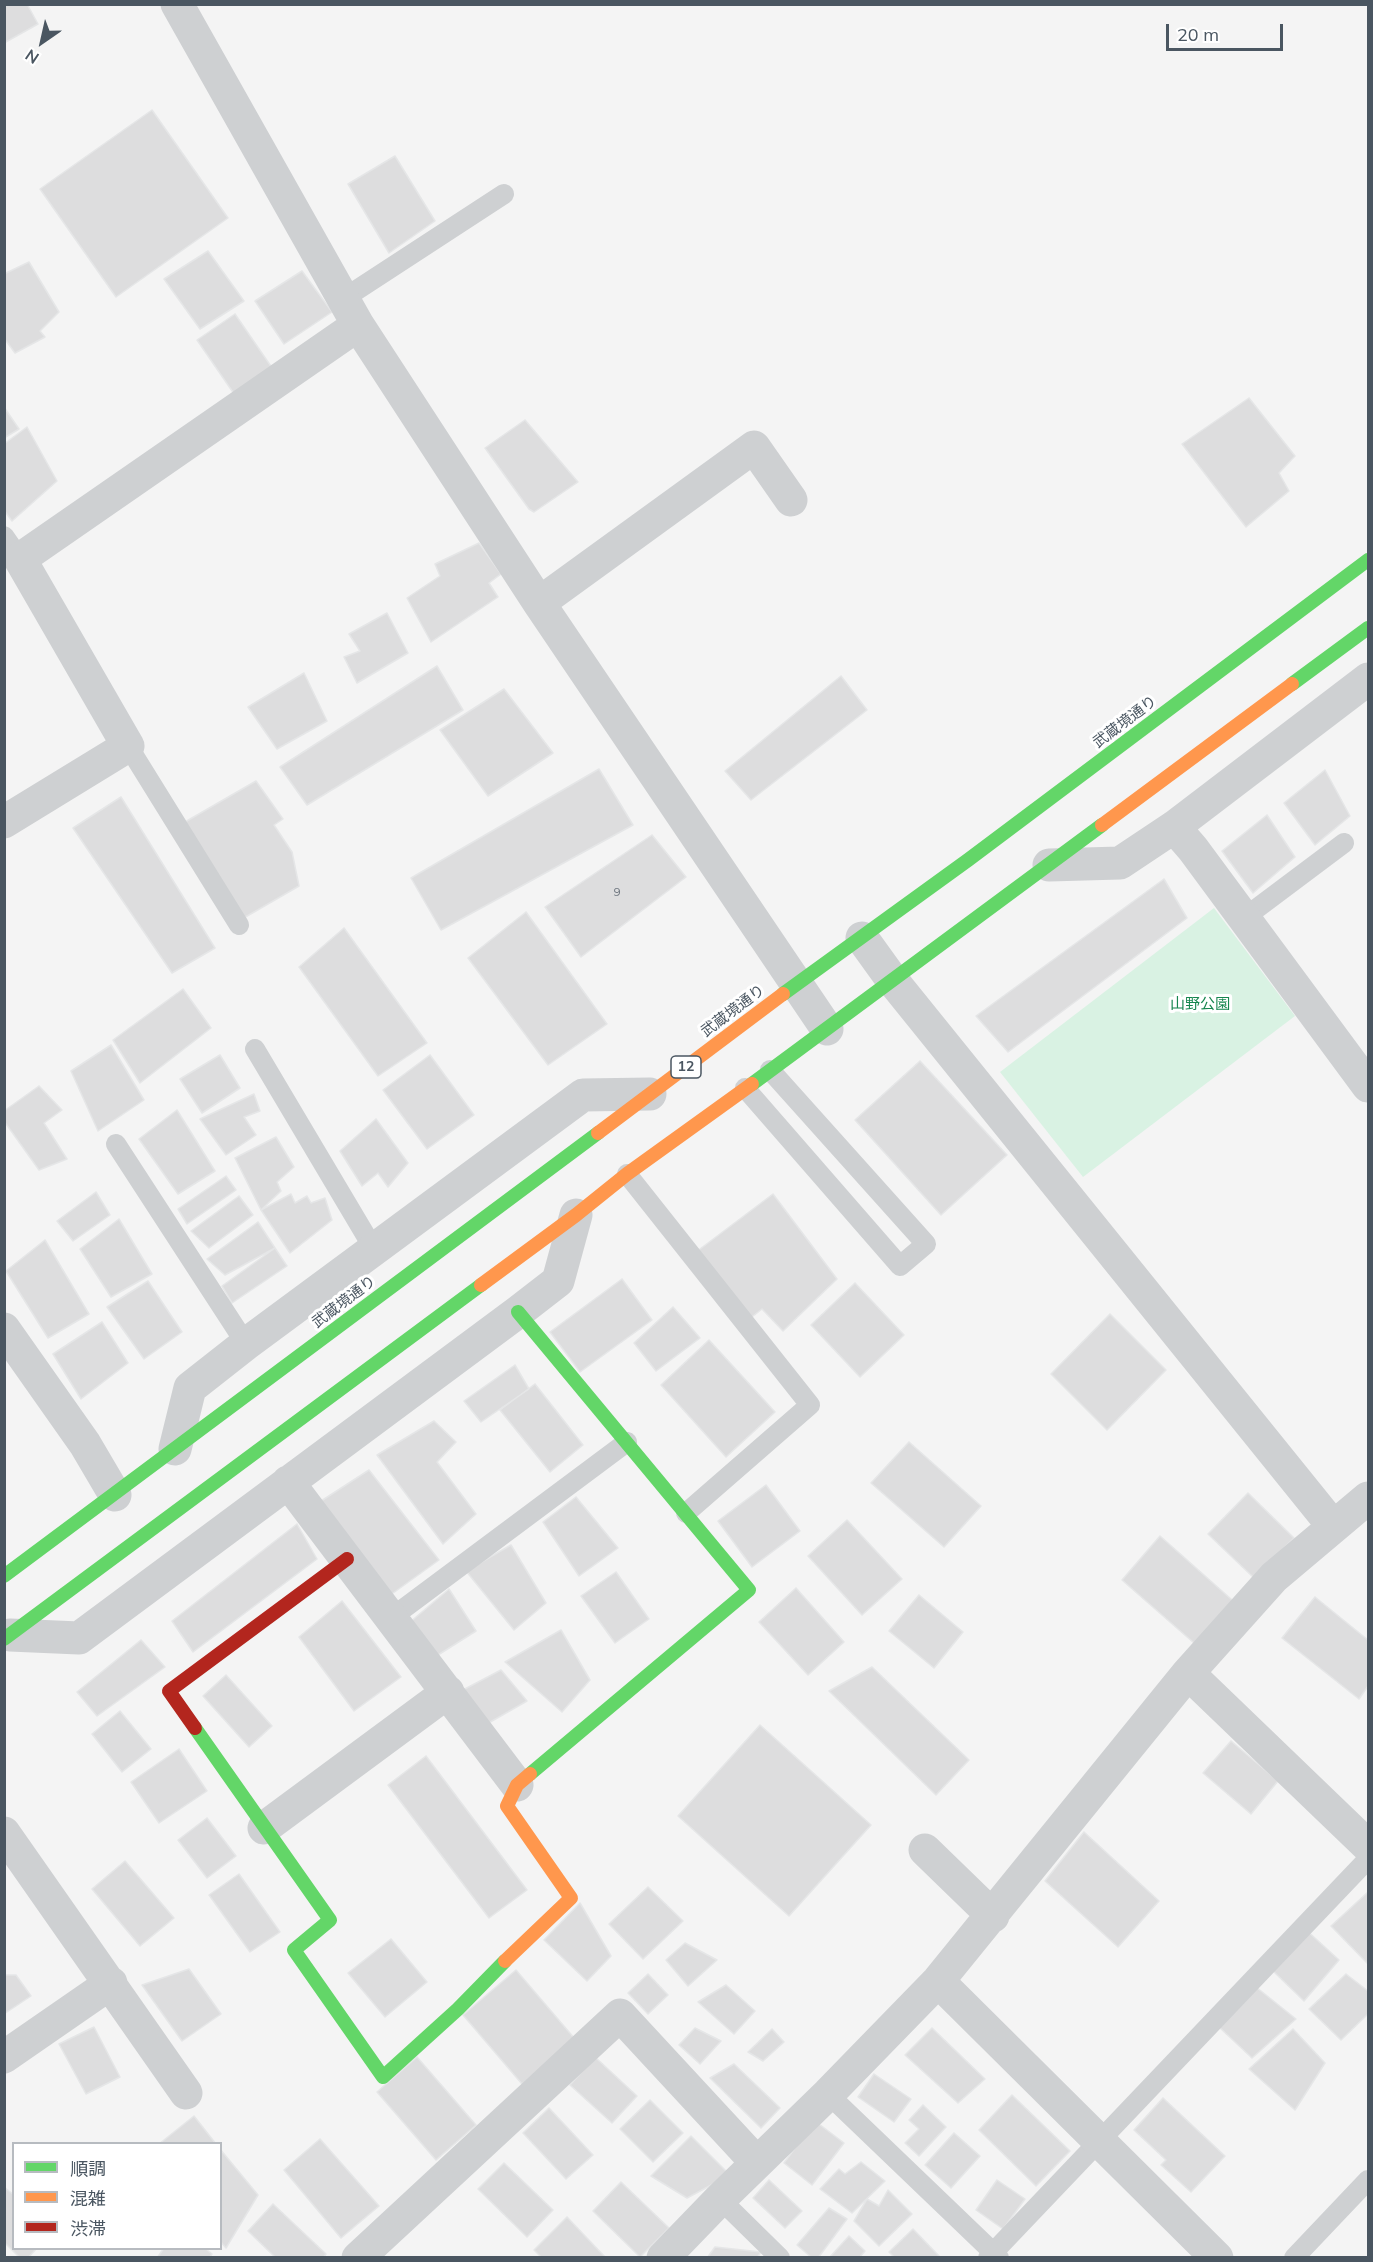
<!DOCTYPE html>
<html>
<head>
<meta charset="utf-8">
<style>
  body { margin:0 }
  #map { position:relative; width:1373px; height:2262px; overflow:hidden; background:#f4f4f4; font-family:Mulish,"Noto Sans JP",sans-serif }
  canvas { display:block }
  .frame { position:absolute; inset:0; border:6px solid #4a5661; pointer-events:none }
  .legend { position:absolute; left:12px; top:2142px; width:210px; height:108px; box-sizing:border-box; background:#fff; border:2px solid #b7bbc0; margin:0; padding:8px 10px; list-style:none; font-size:18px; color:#4a5661 }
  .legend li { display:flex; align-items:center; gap:12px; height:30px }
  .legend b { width:30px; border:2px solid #b7bbc0 }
  .north { position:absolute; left:12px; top:12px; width:60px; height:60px; -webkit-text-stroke:4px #fff; paint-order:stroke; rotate:214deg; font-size:16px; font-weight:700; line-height:24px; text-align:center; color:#4a5661 }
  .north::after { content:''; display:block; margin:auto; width:21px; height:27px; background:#4a5661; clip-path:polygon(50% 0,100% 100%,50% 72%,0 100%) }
  .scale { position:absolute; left:1166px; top:24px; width:117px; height:27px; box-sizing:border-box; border:3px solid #4a5661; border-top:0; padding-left:8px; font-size:18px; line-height:21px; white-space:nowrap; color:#4a5661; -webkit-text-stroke:4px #fff; paint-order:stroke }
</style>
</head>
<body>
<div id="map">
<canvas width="1373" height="2262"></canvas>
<div class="frame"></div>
<ul class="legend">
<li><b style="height:8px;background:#63d668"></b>順調</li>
<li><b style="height:8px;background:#ff974d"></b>混雑</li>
<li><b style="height:8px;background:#b3261e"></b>渋滞</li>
</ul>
<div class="north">N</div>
<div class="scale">20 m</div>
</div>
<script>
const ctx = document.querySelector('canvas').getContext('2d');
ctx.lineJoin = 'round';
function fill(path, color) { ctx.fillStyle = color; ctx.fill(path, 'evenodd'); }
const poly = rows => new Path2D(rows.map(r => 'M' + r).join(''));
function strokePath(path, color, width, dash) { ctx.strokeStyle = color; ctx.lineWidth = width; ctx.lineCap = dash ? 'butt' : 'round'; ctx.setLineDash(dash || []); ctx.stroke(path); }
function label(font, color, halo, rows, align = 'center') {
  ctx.font = font + ' Mulish,"Noto Sans JP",sans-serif'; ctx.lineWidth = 6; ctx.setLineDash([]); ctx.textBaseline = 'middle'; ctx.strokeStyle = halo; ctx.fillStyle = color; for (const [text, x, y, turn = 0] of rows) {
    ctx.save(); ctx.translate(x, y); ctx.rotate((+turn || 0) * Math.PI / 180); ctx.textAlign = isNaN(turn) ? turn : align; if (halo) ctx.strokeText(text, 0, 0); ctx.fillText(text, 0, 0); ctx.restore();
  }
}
fill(poly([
  [1214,908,1295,1016,1083,1177,1000,1072]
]), '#d9f2e3');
const building = poly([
  [4,4,27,4,38,24,4,43,4,4],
  [152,110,228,218,116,297,40,189,152,110],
  [395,156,435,221,389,253,348,184,395,156],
  [208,251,244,301,200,329,164,279,208,251],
  [29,262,59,312,40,331,45,337,15,353,4,338,4,274,29,262],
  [302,271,332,312,284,344,255,301,302,271],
  [235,314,277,375,239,401,197,340,235,314],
  [1249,398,1295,456,1279,473,1289,491,1246,527,1182,444,1249,398],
  [4,407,19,429,4,438,4,407],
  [525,420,578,482,534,512,529,509,485,448,525,420],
  [27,427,57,481,12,521,4,510,4,444,27,427],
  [479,543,501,574,489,583,498,597,431,642,407,598,440,576,435,564,479,543],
  [387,613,408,653,357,683,344,657,360,651,349,634,387,613],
  [437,666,463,710,307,805,280,767,437,666],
  [304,673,327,721,277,749,248,707,304,673],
  [841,676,867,710,751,800,725,771,841,676],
  [504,689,553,753,488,796,440,730,504,689],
  [599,769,633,825,441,930,411,878,599,769],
  [1325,770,1350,816,1315,845,1284,803,1325,770],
  [256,781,283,819,274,825,292,852,299,886,242,919,185,822,256,781],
  [121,797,215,948,172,973,73,828,121,797],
  [1267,815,1295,857,1253,893,1222,851,1267,815],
  [652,835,686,877,581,957,545,907,652,835],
  [1164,879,1187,918,1008,1052,976,1016,1164,879],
  [526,912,607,1024,548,1065,468,958,526,912],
  [344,928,427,1043,378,1076,299,967,344,928],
  [183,989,211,1028,140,1083,113,1040,183,989],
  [111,1045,144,1100,98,1131,71,1071,111,1045],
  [220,1055,240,1088,202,1113,180,1079,220,1055],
  [430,1055,474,1115,427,1149,383,1090,430,1055],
  [920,1061,1007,1155,941,1215,855,1120,920,1061],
  [39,1086,62,1110,44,1123,67,1159,39,1170,4,1121,4,1111,39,1086],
  [254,1094,260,1111,244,1117,256,1135,226,1155,200,1119,254,1094],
  [177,1110,215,1171,178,1194,139,1139,177,1110],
  [376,1119,408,1163,388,1187,378,1173,362,1186,340,1151,376,1119],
  [276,1137,294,1167,277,1182,281,1191,261,1210,235,1158,276,1137],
  [226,1176,236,1190,187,1224,178,1209,226,1176],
  [96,1192,110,1215,73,1241,57,1221,96,1192],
  [291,1194,295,1203,307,1196,311,1203,325,1198,332,1220,290,1253,261,1210,291,1194],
  [773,1194,837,1279,783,1331,762,1309,748,1320,696,1252,773,1194],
  [239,1196,253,1215,209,1248,191,1231,239,1196],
  [119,1219,152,1274,111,1297,80,1249,119,1219],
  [258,1222,275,1248,225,1275,207,1259,258,1222],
  [45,1240,89,1314,48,1338,6,1271,45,1240],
  [275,1248,287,1266,232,1303,222,1286,275,1248],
  [622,1279,652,1320,580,1372,550,1332,622,1279],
  [148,1281,182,1332,144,1359,107,1307,148,1281],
  [855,1283,904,1335,860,1377,811,1325,855,1283],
  [673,1307,700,1338,656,1371,634,1343,673,1307],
  [1110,1314,1166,1370,1107,1430,1051,1374,1110,1314],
  [102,1322,128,1363,81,1399,53,1354,102,1322],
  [709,1340,775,1412,726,1457,661,1385,709,1340],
  [515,1365,529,1389,481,1422,464,1401,515,1365],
  [535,1384,583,1445,550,1472,500,1410,535,1384],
  [434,1421,456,1442,437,1462,476,1514,443,1544,377,1455,434,1421],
  [909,1442,981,1506,944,1547,871,1483,909,1442],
  [369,1470,439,1560,389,1596,318,1503,369,1470],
  [766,1485,800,1531,752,1567,718,1521,766,1485],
  [1248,1493,1294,1538,1254,1578,1208,1534,1248,1493],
  [576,1497,618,1548,579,1576,543,1522,576,1497],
  [847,1520,902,1579,862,1615,808,1556,847,1520],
  [297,1524,317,1559,193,1652,172,1621,297,1524],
  [1160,1536,1240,1607,1202,1650,1122,1580,1160,1536],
  [511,1545,546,1603,514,1630,466,1571,511,1545],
  [616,1572,649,1619,615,1643,581,1596,616,1572],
  [796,1588,844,1642,808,1675,759,1622,796,1588],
  [449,1589,476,1631,438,1655,409,1623,449,1589],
  [919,1595,963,1632,934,1668,889,1631,919,1595],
  [1315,1597,1368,1640,1368,1686,1359,1699,1282,1638,1315,1597],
  [342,1601,401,1677,354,1711,299,1637,342,1601],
  [561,1630,590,1680,562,1712,505,1662,561,1630],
  [141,1640,165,1667,97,1716,77,1692,141,1640],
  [872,1667,969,1760,936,1795,829,1691,872,1667],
  [501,1670,527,1701,485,1725,461,1691,501,1670],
  [226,1675,272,1726,249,1747,203,1696,226,1675],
  [120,1711,151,1749,122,1772,92,1734,120,1711],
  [760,1725,871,1825,789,1916,678,1816,760,1725],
  [1231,1741,1278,1781,1251,1814,1203,1773,1231,1741],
  [179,1749,207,1791,159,1823,131,1782,179,1749],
  [426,1756,527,1890,489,1918,388,1785,426,1756],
  [207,1818,236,1856,207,1878,178,1840,207,1818],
  [1084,1832,1159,1901,1118,1947,1045,1881,1084,1832],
  [125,1861,174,1918,140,1946,92,1889,125,1861],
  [239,1874,280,1932,250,1952,209,1895,239,1874],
  [648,1887,683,1921,643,1959,609,1924,648,1887],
  [1368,1892,1368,1964,1331,1926,1368,1892],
  [580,1903,611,1956,587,1981,544,1940,580,1903],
  [1304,1928,1339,1960,1304,2001,1272,1970,1304,1928],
  [391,1939,427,1982,385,2017,348,1973,391,1939],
  [685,1943,717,1960,688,1986,666,1960,685,1943],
  [189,1969,221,2014,182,2041,142,1985,189,1969],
  [516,1970,575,2039,522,2084,463,2015,516,1970],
  [648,1974,668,1995,648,2014,628,1993,648,1974],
  [1346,1974,1368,1991,1368,2014,1341,2040,1309,2009,1346,1974],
  [4,1975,16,1975,31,1996,4,2014,4,1975],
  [726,1985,755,2011,734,2034,698,2002,726,1985],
  [1256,1987,1296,2019,1252,2058,1219,2027,1256,1987],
  [94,2027,120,2077,86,2094,59,2044,94,2027],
  [695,2028,721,2041,700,2064,679,2045,695,2028],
  [932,2028,985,2079,958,2103,905,2055,932,2028],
  [772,2029,784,2042,763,2061,748,2052,772,2029],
  [1293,2029,1325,2063,1295,2110,1249,2069,1293,2029],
  [417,2057,476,2125,436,2160,377,2092,417,2057],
  [595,2057,637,2096,612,2123,570,2085,595,2057],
  [734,2064,780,2108,761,2128,710,2078,734,2064],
  [874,2074,911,2099,894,2122,858,2097,874,2074],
  [1012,2095,1070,2151,1036,2186,979,2130,1012,2095],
  [1163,2098,1225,2156,1191,2192,1161,2165,1166,2160,1134,2130,1163,2098],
  [650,2100,683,2133,653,2162,620,2129,650,2100],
  [923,2105,946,2127,919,2156,905,2143,919,2129,909,2120,923,2105],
  [549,2108,593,2155,566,2179,523,2133,549,2108],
  [194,2116,216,2144,159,2144,194,2116],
  [815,2121,844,2143,812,2185,784,2163,815,2121],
  [954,2133,980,2156,951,2188,925,2165,954,2133],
  [691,2136,730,2175,687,2198,651,2176,691,2136],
  [320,2139,379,2206,341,2238,284,2170,320,2139],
  [220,2149,258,2195,226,2248,220,2241,220,2149],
  [861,2162,885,2181,852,2213,820,2189,839,2169,845,2174,861,2162],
  [504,2163,553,2210,527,2237,478,2189,504,2163],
  [769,2180,802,2211,785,2228,753,2198,769,2180],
  [997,2180,1025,2199,1003,2229,976,2210,997,2180],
  [621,2182,669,2228,640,2257,593,2211,621,2182],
  [4,2187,14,2195,14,2248,37,2248,28,2258,20,2258,4,2242,4,2187],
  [888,2190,912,2214,879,2246,854,2221,867,2199,879,2206,888,2190],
  [273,2204,326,2254,323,2258,276,2258,248,2231,273,2204],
  [829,2208,847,2219,818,2258,812,2258,797,2245,829,2208],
  [567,2217,606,2258,542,2258,534,2250,567,2217],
  [913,2229,941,2258,895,2258,889,2252,913,2229],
  [849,2236,865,2251,859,2258,829,2258,849,2236],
  [715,2247,761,2252,757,2258,707,2258,715,2247],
  [164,2248,205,2248,212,2254,209,2258,157,2258,164,2248]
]);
fill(building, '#ddddde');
strokePath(building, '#e5e6e7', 1.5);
strokePath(poly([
  [343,299,504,194],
  [4,536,20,559],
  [128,746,239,925],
  [1244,918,1344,843],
  [255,1049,375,1251],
  [745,1088,900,1266,926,1244,770,1070],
  [116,1144,246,1344],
  [627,1174,810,1405,686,1513],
  [391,1618,627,1442],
  [828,2094,999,2258],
  [720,2199,780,2258],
  [988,2258,1368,1859],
  [1294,2258,1368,2180]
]), '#ced0d2', 20);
strokePath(poly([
  [177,4,358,325,539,603,827,1029],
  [539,603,754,447,791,500],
  [4,822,128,746,20,559,358,325],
  [1174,827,1193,849,1368,1086],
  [1049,865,1120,863,1174,827,1368,679],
  [862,938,893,981,1333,1526],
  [4,1329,85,1444,115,1495],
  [175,1449,190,1388,246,1344,583,1095,650,1094],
  [288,1482,517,1785],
  [10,1635,79,1638,518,1312,558,1281,576,1215],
  [1188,1673,1368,1846],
  [264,1828,448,1692],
  [4,1833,186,2093],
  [925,1850,993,1916],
  [938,1981,1217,2258],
  [4,2057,111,1983],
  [358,2258,620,2015,757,2163],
  [663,2258,720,2199,828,2094,938,1981,1188,1673,1274,1577,1368,1498]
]), '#ced0d2', 33);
strokePath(poly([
  [1292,684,1368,628],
  [783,994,968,860,1368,560],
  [752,1084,1102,825],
  [518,1312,749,1590,530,1774],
  [4,1576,598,1133],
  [4,1639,481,1285],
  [195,1728,330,1920,294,1950,383,2077,458,2009,505,1961]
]), '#63d668', 14);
strokePath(poly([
  [1102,825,1292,684],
  [598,1133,783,994],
  [481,1285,576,1215,627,1174,752,1084],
  [505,1961,571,1898,507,1806,517,1785,530,1774]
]), '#ff974d', 14);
strokePath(poly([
  [195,1728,169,1691,347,1559]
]), '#b3261e', 14);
label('12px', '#707881', null, [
  ["9",617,892]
]);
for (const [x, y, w] of [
  [686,1067,30]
]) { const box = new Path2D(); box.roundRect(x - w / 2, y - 11, w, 22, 4.5); ctx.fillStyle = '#fff'; ctx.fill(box); strokePath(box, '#4a5661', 1.5); }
label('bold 14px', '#4a5661', null, [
  ["12",686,1067]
]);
label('15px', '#4a5661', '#fff', [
  ["武蔵境通り",1125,722,-37],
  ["武蔵境通り",733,1011,-37],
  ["武蔵境通り",344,1302,-37]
]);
label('15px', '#17864f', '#fff', [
  ["山野公園",1200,1004]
]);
</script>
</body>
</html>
